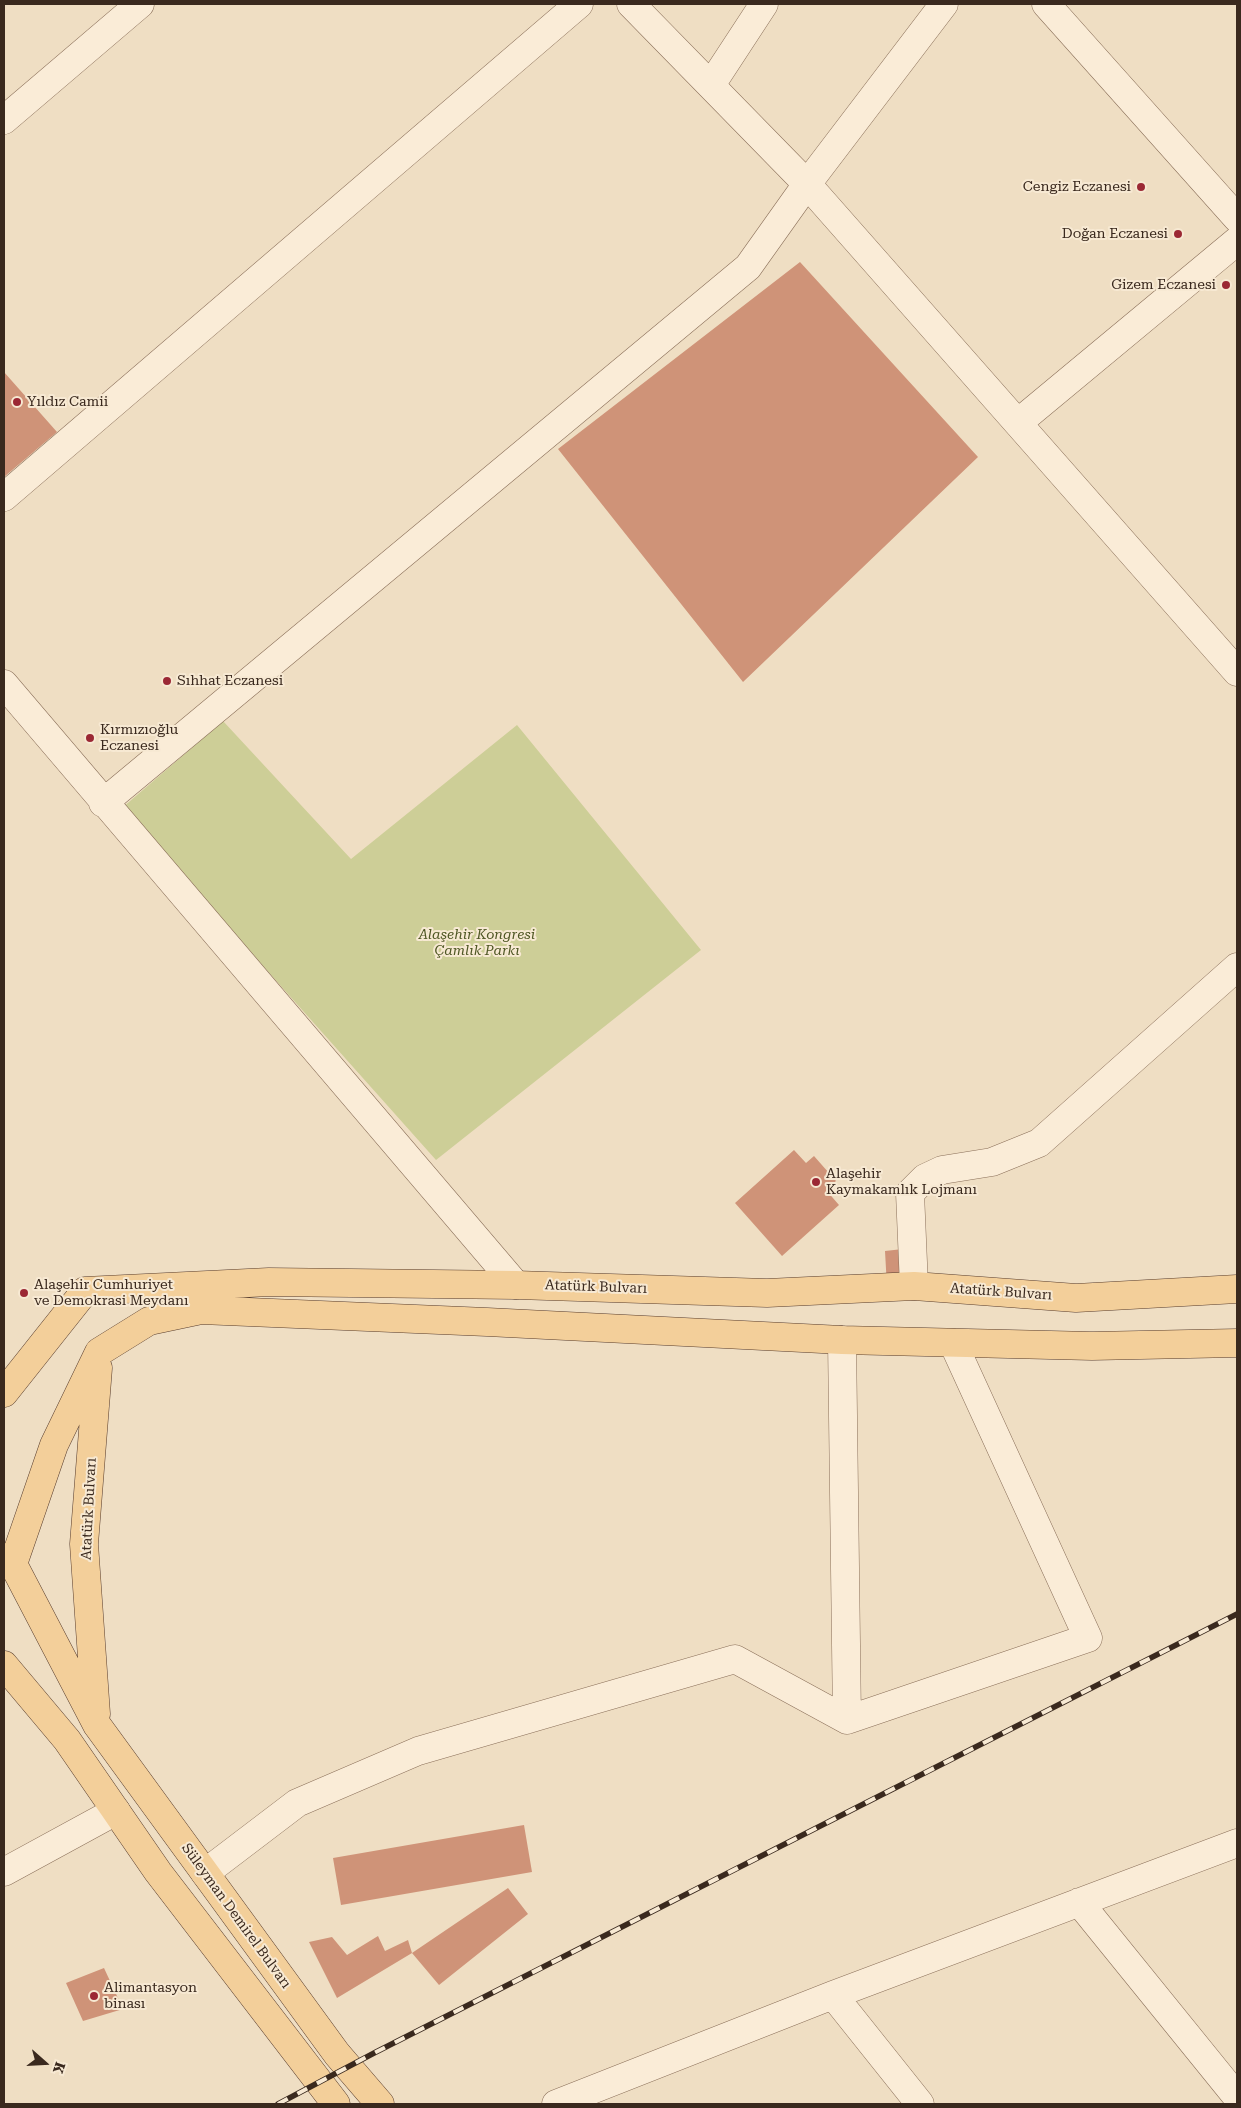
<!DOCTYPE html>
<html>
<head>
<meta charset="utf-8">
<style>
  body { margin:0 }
  #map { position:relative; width:1241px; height:2108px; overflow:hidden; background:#efdec3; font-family:"Roboto Serif",serif }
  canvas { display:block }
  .frame { position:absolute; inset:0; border:5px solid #3a291e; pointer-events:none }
  .north { position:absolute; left:20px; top:2038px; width:50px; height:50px; -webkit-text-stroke:4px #f7e9d3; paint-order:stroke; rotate:109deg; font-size:14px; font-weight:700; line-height:20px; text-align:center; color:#3a291e }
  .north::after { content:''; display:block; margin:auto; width:18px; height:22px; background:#3a291e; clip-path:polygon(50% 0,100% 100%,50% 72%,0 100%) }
</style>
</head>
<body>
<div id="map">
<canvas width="1241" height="2108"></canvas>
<div class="frame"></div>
<div class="north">K</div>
</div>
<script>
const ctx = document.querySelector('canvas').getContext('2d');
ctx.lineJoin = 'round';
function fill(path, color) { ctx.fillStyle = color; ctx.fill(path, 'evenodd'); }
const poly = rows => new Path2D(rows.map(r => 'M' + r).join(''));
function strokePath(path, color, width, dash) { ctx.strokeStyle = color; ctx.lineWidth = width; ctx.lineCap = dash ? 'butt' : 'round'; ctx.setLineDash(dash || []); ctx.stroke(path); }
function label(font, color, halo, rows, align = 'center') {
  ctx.font = font + ' "Roboto Serif",serif'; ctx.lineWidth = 4; ctx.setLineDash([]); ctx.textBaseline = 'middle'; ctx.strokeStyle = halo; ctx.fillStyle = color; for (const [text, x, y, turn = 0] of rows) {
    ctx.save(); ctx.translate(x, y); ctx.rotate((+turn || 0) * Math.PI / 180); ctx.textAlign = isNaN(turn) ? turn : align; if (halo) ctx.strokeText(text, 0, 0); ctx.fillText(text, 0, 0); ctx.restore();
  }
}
fill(poly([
  [223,721,351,859,517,725,701,950,436,1160,122,808]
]), '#cdce97');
fill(poly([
  [800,262,978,457,743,682,558,449],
  [4,372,57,432,4,477],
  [794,1150,806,1163,814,1156,836,1181,826,1190,839,1205,782,1256,735,1203],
  [912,1248,914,1286,887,1287,885,1251],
  [524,1825,532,1872,341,1905,333,1858],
  [508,1888,528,1914,439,1985,412,1953],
  [378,1936,385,1951,408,1940,412,1953,337,1998,309,1942,332,1937,347,1955],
  [104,1968,123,2009,83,2021,66,1983]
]), '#cf9378');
const minor = poly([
  [631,4,807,184,1237,672],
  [1046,4,1237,218],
  [711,85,764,4],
  [4,120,140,4],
  [1019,422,1237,241],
  [4,497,579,4],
  [4,684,516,1285],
  [103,803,748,267,807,184,944,4],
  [914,1286,910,1193,925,1178,942,1170,992,1162,1039,1143,1237,967],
  [842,1340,847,1720],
  [4,1872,116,1811],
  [205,1873,297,1803,418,1751,735,1659,847,1720,1088,1638,953,1343],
  [1079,1902,1237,2097],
  [833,1995,920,2104],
  [556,2104,833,1995,1237,1843]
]);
const major = poly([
  [4,1393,85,1291,269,1282,516,1285,767,1293,914,1286,1076,1298,1237,1289],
  [4,1557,13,1564,97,1725,337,2054,380,2104],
  [13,1564,54,1445,99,1352,149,1321,201,1310,487,1322,842,1340,1092,1346,1237,1343],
  [4,1665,67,1740,158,1872,336,2104],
  [96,1714,84,1544,98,1368]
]);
strokePath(minor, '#8a6f59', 29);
strokePath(major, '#583d2e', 29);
strokePath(minor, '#faecd7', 28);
strokePath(major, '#f3cf9a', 28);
const rail = poly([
  [278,2104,376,2052,1237,1614]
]);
strokePath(rail, '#3a291e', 5.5);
strokePath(rail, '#f7e9d3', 4, [11]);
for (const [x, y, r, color] of [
  [1141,187,5,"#9b2834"],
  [1178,234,5,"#9b2834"],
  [1226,285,5,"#9b2834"],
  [17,402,5,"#9b2834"],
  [167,681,5,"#9b2834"],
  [90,738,5,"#9b2834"],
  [816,1182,5,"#9b2834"],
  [24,1293,5,"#9b2834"],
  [94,1996,5,"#9b2834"]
]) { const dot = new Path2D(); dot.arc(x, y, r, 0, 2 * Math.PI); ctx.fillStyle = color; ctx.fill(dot); strokePath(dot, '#f7e9d3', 2); }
label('14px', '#3a291e', '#f7e9d3', [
  ["Cengiz Eczanesi",1131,187,"right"],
  ["Doğan Eczanesi",1168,234,"right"],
  ["Gizem Eczanesi",1216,285,"right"],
  ["Yıldız Camii",27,402],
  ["Sıhhat Eczanesi",177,681],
  ["Kırmızıoğlu",100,730],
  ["Eczanesi",100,746],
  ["Alaşehir",826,1174],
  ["Kaymakamlık Lojmanı",826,1190],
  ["Alaşehir Cumhuriyet",34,1285],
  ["ve Demokrasi Meydanı",34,1301],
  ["Alimantasyon",104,1988],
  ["binası",104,2004]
], 'left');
label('italic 14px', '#4f5724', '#f7e9d3', [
  ["Alaşehir Kongresi",477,935],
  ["Çamlık Parkı",477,951]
]);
label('14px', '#3a291e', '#f7e9d3', [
  ["Atatürk Bulvarı",596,1287,2],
  ["Atatürk Bulvarı",1001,1292,4],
  ["Atatürk Bulvarı",89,1509,-87],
  ["Süleyman Demirel Bulvarı",236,1916,54]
]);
</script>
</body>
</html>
